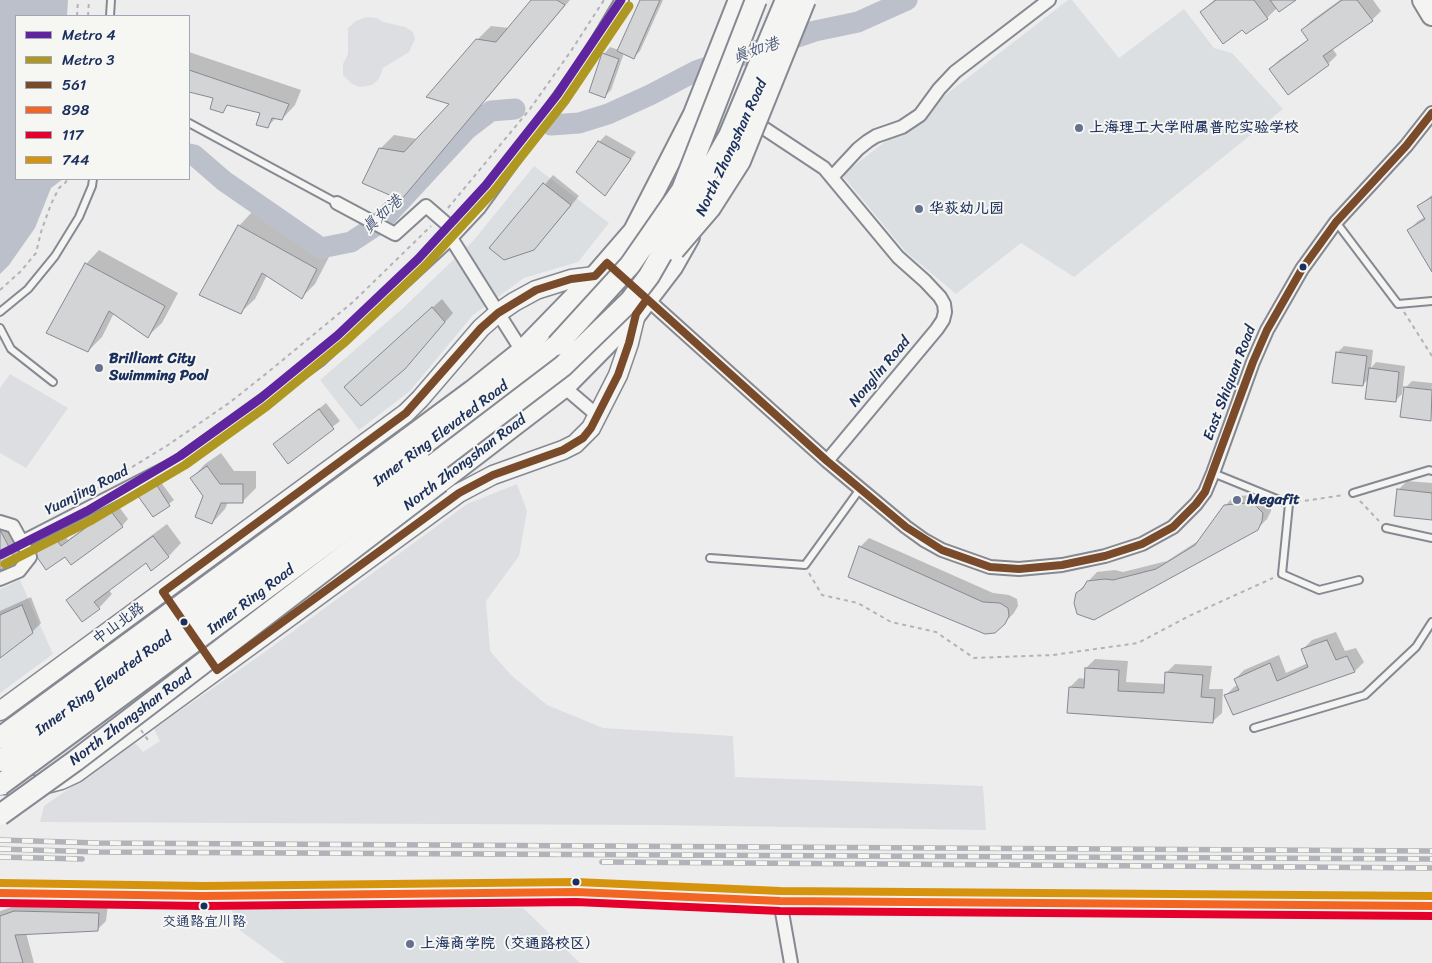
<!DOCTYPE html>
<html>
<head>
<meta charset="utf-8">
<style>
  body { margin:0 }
  #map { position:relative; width:1432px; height:963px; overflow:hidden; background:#ededed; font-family:Sriracha,sans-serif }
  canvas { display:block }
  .legend { position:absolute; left:15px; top:15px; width:175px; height:165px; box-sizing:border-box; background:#f6f6f2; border:1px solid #9ea6b7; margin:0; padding:6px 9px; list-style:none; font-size:15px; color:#1b2f5e }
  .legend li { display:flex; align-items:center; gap:10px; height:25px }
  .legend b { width:25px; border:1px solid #9ea6b7 }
</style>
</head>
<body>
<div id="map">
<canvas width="1432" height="963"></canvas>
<ul class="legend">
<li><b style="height:6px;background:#5f259f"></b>Metro 4</li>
<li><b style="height:6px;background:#af9821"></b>Metro 3</li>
<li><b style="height:6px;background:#7a4b2a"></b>561</li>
<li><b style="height:6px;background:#f26522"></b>898</li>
<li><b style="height:6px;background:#e4002b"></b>117</li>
<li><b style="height:6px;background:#d6940e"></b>744</li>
</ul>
</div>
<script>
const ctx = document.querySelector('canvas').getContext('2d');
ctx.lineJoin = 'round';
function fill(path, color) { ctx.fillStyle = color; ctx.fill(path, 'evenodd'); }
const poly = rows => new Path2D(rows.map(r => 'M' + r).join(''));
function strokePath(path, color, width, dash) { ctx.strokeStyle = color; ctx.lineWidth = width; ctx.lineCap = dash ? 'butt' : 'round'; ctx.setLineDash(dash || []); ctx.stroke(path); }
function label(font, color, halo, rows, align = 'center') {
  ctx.font = font + ' Sriracha,"LXGW WenKai TC",sans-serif'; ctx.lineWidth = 4; ctx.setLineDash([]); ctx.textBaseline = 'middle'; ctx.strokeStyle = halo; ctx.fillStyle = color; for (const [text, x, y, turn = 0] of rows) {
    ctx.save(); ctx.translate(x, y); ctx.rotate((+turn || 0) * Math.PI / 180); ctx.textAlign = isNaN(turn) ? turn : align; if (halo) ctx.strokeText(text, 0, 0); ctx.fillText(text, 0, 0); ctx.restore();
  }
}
fill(poly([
  [1068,0,1072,0,1119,58,1184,9,1214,48,1232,53,1283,109,1074,277,1021,243,956,294,906,252,842,175],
  [534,166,609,223,578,262,524,278,473,315,410,391,359,430,320,380,402,309,473,241],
  [20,580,53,654,0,693,0,589],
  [232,908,523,908,580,963,285,963,234,926]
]), '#dcdfe1');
fill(poly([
  [366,17,377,18,383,22,405,27,413,32,415,39,409,52,383,68,379,79,372,85,360,87,352,84,343,75,343,64,348,54,348,28,356,21],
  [10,374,68,408,26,468,0,453,0,388],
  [517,484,527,511,519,556,486,601,490,651,511,675,547,705,603,728,733,736,735,777,983,786,986,830,657,825,40,822,44,806,135,743,143,752,160,741,154,729,262,654,467,504]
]), '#dcdee1');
fill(poly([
  [0,0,68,0,67,16,16,16,16,179,63,179,51,188,35,228,9,265,0,274]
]), '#bbc0cb');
fill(poly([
  [532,0,570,0,414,185,400,198,380,149,394,135,418,139,451,104,477,40,491,26,509,28],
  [641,0,663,0,640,51,634,57,624,53,611,90,605,96,604,54,610,47,619,50],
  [1214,0,1294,0,1277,8,1267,18,1246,33,1243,28,1201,12],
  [1340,0,1373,0,1381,11,1372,20,1332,48,1337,55,1328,64,1270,69,1279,60,1309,39,1302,30,1311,21],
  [189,52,301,90,295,105,282,119,276,118,267,127,262,112,229,104,222,111,215,97,189,91],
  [606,135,636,152,611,188,605,195,599,142],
  [553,175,579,196,543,239,491,247],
  [1432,195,1432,269,1409,230,1418,221,1425,217,1419,206],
  [252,212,330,255,315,284,301,298,267,275,255,299,241,312,239,226],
  [99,250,178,293,162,323,148,336,114,313,102,337,88,351,86,264],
  [442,299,453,313,414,358,355,378],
  [1344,346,1373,350,1371,368,1376,362,1405,366,1402,394,1395,401,1368,379,1363,385,1337,353],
  [1412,381,1432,383,1431,420,1405,388],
  [326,403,340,421,288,462,275,444],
  [221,453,234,471,256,471,256,488,242,502,228,502,225,509,212,523,205,496,192,478,205,464],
  [160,481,174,500,153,516,140,496],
  [1407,481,1432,483,1432,519,1398,490],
  [1256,495,1265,497,1271,504,1271,511,1267,519,1257,529,1094,618,1077,593,1097,572,1115,570,1123,572,1167,561,1201,539,1225,506,1234,496],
  [117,504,128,519,122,526,65,555,36,555,63,533,68,540],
  [10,522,25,552,16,561,0,568,0,526],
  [167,524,181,543,168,557,146,561,108,589,112,594,99,608,68,600,82,587],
  [869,538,993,593,1009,595,1017,599,1018,606,1014,613,995,632,860,547],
  [31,597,41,623,32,632,0,657,0,611],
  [1336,632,1345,651,1356,648,1364,662,1355,671,1234,714,1225,696,1234,687,1238,685,1235,679,1244,670,1279,655,1286,673,1308,663,1303,649,1312,640],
  [1095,659,1128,661,1126,682,1166,684,1166,673,1175,664,1212,666,1209,689,1223,689,1222,713,1212,722,1070,687,1079,678,1086,679,1086,668],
  [24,903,108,904,106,921,97,930,26,933,34,963,0,963,0,911]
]), '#0003');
strokePath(poly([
  [551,125,579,123,608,114,650,95,696,71,815,31,858,22,907,0],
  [189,154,194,155,224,181,321,248,351,242,380,223,466,130,491,111,515,109]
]), '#bbc0cb', 21);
const building = poly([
  [531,0,557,0,565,5,401,200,362,183,379,148,404,152,449,104,426,97,476,39,496,42,531,0],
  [640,0,660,0,634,59,617,51,640,0],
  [1216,0,1254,0,1268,19,1246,34,1242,30,1223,44,1200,12,1216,0],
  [1270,0,1296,0,1279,12,1270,0],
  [1342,0,1357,0,1373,21,1323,56,1329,65,1288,95,1269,69,1308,40,1301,30,1342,0],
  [602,53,619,59,605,98,589,92,602,53],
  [189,70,289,104,282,120,272,118,268,128,256,125,260,113,227,105,223,113,210,109,213,98,189,92,189,70],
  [598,141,631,159,605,196,576,172,598,141],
  [543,183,571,205,534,250,504,260,489,248,543,183],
  [1432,197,1432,272,1407,230,1425,219,1417,206,1432,197],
  [238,225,317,269,302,299,262,273,241,314,199,295,238,225],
  [85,263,165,306,148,338,109,311,88,352,46,333,85,263],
  [432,307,445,322,405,369,361,406,344,387,432,307],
  [1336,352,1367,356,1363,386,1332,383,1336,352],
  [1369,368,1399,372,1396,402,1365,399,1369,368],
  [1404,387,1432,390,1431,421,1400,417,1404,387],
  [319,409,334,429,288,464,273,444,319,409],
  [207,466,220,484,243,484,243,503,221,503,212,524,195,517,203,496,190,478,207,466],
  [156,484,170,506,153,517,138,496,156,484],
  [1397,489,1432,493,1432,520,1394,516,1397,489],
  [1247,503,1256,506,1263,513,1262,521,1258,530,1094,620,1077,614,1074,603,1076,593,1083,588,1087,581,1105,579,1113,580,1156,569,1195,545,1224,505,1247,503],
  [110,510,123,527,71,565,65,557,46,570,35,554,56,539,61,546,110,510],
  [0,530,17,562,0,570,0,530],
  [153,536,169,557,151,571,146,563,94,602,100,609,82,622,66,600,153,536],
  [859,546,983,602,1000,603,1008,608,1009,616,1005,624,995,633,985,634,848,577,859,546],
  [22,605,33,633,0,658,0,615,22,605],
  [1327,640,1336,660,1347,656,1355,672,1233,715,1224,695,1239,690,1234,679,1270,663,1277,681,1308,667,1301,649,1327,640],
  [1085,668,1119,670,1118,691,1164,693,1165,672,1203,675,1201,697,1215,698,1213,723,1067,713,1069,687,1084,688,1085,668],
  [14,911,99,913,98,931,15,935,23,963,0,963,0,916,14,911]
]);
fill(building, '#d3d4d6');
strokePath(building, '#868992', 1);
const service = poly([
  [110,16,111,0],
  [189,123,337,203],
  [1336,222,1398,304,1432,301],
  [0,312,28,289,55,256,79,217,92,186,93,179],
  [0,328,11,349,53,382],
  [1213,473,1289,504,1282,574,1319,590,1359,580],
  [1353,493,1429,470,1432,471],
  [1386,528,1432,538],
  [710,558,805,565,860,489],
  [1254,728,1365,695,1416,647,1432,622]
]);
const minor = poly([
  [750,119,824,168,898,257,925,281,940,297,944,304,945,312,943,320,937,329,827,461],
  [832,177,858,149,868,141,876,136,902,127,920,115,939,89,955,72,1049,0],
  [337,203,395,234,426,206,456,232],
  [451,238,522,351],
  [617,272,827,461,906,527,924,540,942,550,990,567,1019,569,1062,565,1105,556,1142,544,1173,527,1196,504,1205,492,1213,473,1253,362,1267,330,1302,269,1336,222,1406,146,1432,113],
  [564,387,598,416],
  [0,522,13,526,30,557,19,571,0,579],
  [22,542,178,462,319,360,451,238,479,208,586,60,622,0],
  [780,901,791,963]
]);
const secondary = poly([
  [0,711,406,413,420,399,481,328,498,313,514,302,536,290,571,279,595,276],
  [0,785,42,785,61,780,76,773,459,493,493,475,563,450,575,444,591,428,618,375,629,343,636,314],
  [0,893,203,896,576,892,780,901,1432,906]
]);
const primary = poly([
  [1423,0,1432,15],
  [714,190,742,129],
  [406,440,472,391,522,351,595,276,634,231,694,114,739,0],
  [440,482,564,387,636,314,672,267,689,237]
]);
const trunk = poly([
  [419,452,557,345]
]);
strokePath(service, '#868992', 10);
strokePath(minor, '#868992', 16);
strokePath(secondary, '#868992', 21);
strokePath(primary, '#868992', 24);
strokePath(trunk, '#868992', 24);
strokePath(poly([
  [77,16,78,0],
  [88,16,89,0],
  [448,208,530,109,571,51,604,0],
  [0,290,21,271,36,253,41,232,51,204,59,188,66,182,67,179],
  [1404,312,1432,356],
  [98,488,168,445,229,403,267,373,353,302,431,226],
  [1360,501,1379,521],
  [1297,502,1344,495],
  [809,573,822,595,858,603,891,622,936,632,974,658,1053,655,1138,643,1189,616,1273,578]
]), '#b1b3b8', 2, [4, 4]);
strokePath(service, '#f4f4f2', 6);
strokePath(minor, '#f4f4f2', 12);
strokePath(secondary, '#f4f4f2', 18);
strokePath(primary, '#f4f4f2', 20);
strokePath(trunk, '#f4f4f2', 20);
const rail = poly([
  [0,840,98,843,1432,851],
  [0,849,99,852,1432,859],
  [0,857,82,859],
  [602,862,1432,868]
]);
strokePath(rail, '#b1b3b8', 5.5);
strokePath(rail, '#f6f6f2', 4, [11]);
const primaryBridge = poly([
  [0,738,406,440],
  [0,815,75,761,440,482]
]);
const trunkBridge = poly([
  [674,250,710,208,740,161,805,0],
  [557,345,630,265,682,190,756,0],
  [0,761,419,452],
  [0,785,429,468,563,366,630,301,649,276,729,136,786,0]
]);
strokePath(primaryBridge, '#868992', 24, []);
strokePath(trunkBridge, '#868992', 24, []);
strokePath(poly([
  [141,730,148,740]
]), '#b1b3b8', 2, [4, 4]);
strokePath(primaryBridge, '#f4f4f2', 20);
strokePath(trunkBridge, '#f4f4f2', 20);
strokePath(poly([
  [607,263,647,299,636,314,629,343,618,375,591,428,583,438,563,450,493,475,459,493,217,670,163,592,406,413,481,328,498,313,536,290,571,279,595,276,607,263],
  [647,299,827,461,906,527,942,550,990,567,1019,569,1062,565,1105,556,1142,544,1173,527,1196,504,1205,492,1253,362,1267,330,1302,269,1336,222,1406,146,1432,113]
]), '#7a4b2a', 8);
strokePath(poly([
  [0,893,203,896,576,892,780,901,1432,906]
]), '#f26522', 8);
strokePath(poly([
  [0,903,203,906,576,902,780,911,1432,916]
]), '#e4002b', 8);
strokePath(poly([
  [0,883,203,886,576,882,780,891,1432,896]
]), '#d6940e', 8);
strokePath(poly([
  [0,555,87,511,180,456,261,398,338,335,418,259,486,185,557,95,621,0]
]), '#5f259f', 9);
strokePath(poly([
  [5,564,92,520,185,465,267,406,345,342,425,266,494,191,565,101,629,6]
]), '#af9821', 9);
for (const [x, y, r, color] of [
  [1079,128,5,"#647290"],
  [919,209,5,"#647290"],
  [1303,267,4.5,"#1b2f5e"],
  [99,368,5,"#647290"],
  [1237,500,5,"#647290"],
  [184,622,4.5,"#1b2f5e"],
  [576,882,4.5,"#1b2f5e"],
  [204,906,4.5,"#1b2f5e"],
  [410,944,5,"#647290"]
]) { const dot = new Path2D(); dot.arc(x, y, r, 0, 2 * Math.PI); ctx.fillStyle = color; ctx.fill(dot); strokePath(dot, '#f6f6f2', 2); }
label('14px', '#1b2f5e', '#f6f6f2', [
  ["交通路宜川路",204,922]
]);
label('bold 15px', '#1b2f5e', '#f6f6f2', [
  ["上海理工大学附属普陀实验学校",1089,128],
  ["华荻幼儿园",929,209],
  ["Brilliant City",109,359],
  ["Swimming Pool",109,376],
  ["Megafit",1247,500],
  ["上海商学院（交通路校区）",420,944]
], 'left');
label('15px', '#1b2f5e', '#f6f6f2', [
  ["North Zhongshan Road",732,148,-65],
  ["Nonglin Road",880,372,-50],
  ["East Shiquan Road",1230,383,-69],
  ["Inner Ring Elevated Road",441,434,-37],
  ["North Zhongshan Road",465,463,-37],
  ["Yuanjing Road",87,491,-27],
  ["Inner Ring Road",251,600,-37],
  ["中山北路",119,624,-36],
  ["Inner Ring Elevated Road",104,684,-36],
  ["North Zhongshan Road",131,718,-37]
]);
label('italic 16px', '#44547a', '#f6f6f2', [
  ["真如港",756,51,-18],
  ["真如港",383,215,-42]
]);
</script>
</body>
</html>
